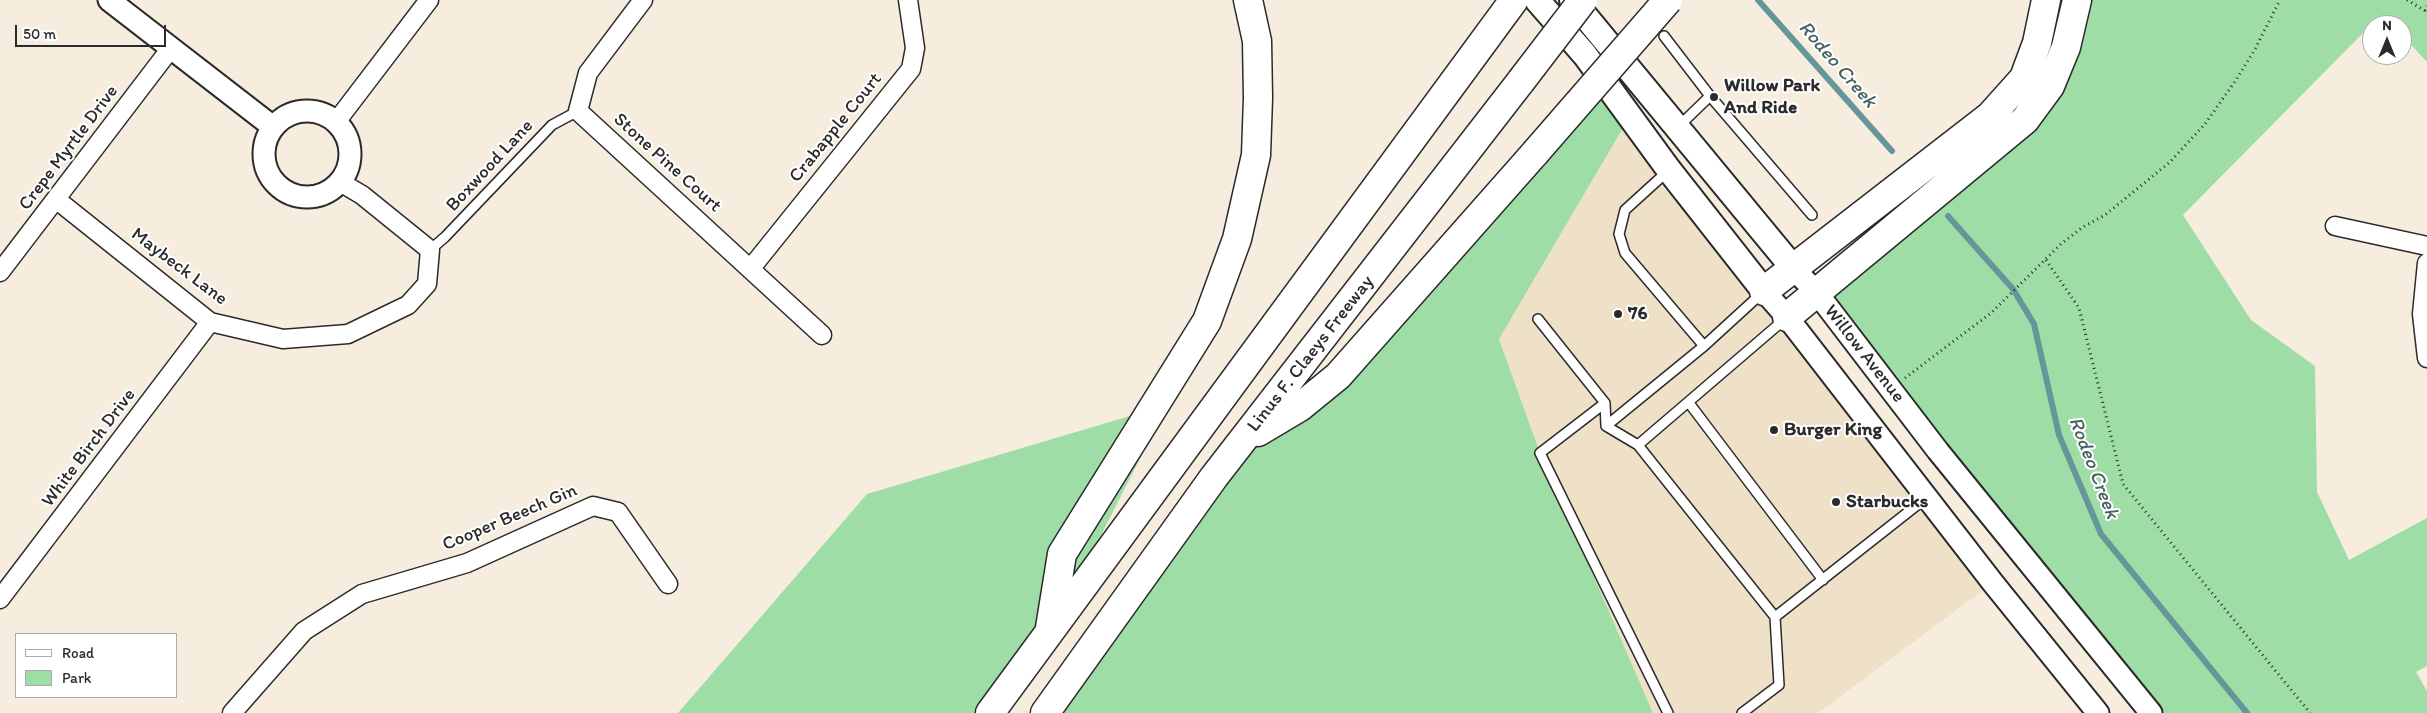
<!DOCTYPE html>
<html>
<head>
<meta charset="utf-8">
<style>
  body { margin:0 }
  #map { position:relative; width:2427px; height:713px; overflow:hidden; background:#f6eddf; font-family:Itim,sans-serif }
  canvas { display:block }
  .legend { position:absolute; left:15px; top:633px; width:162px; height:65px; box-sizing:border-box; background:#fff; border:1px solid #aaa; margin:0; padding:6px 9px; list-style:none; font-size:15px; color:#2b2b2b }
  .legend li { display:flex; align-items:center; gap:10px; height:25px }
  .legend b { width:25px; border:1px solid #aaa }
  .north { position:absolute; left:2362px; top:15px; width:50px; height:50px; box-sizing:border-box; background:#fff; border:1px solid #aaa; border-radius:50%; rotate:0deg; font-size:14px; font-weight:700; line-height:20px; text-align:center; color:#2b2b2b }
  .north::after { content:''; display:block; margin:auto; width:18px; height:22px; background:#2b2b2b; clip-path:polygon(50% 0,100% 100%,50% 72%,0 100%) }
  .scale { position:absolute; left:15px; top:25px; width:151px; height:22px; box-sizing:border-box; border:2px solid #2b2b2b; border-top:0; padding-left:6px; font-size:15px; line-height:18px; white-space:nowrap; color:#2b2b2b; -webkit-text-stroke:4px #fff; paint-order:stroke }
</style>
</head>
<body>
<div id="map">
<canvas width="2427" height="713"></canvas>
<ul class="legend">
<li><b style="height:6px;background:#fff"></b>Road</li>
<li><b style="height:14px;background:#9edea6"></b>Park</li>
</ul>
<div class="north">N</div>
<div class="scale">50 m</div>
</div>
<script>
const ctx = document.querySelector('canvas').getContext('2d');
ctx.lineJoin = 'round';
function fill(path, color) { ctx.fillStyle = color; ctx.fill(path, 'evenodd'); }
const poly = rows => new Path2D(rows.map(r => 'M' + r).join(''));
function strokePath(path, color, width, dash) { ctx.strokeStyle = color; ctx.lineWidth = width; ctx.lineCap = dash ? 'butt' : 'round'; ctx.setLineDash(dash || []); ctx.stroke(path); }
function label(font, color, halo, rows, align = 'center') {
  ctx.font = font + ' Itim,sans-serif'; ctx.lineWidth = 4; ctx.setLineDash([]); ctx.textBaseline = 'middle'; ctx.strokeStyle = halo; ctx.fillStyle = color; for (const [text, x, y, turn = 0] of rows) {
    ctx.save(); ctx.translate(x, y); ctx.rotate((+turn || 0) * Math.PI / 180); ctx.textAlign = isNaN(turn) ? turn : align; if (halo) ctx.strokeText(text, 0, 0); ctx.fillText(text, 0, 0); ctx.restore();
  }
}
fill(poly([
  [1630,116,1993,583,1818,713,1653,713,1540,453,1499,339]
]), '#efe0c8');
fill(poly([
  [2077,0,2427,0,2427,62,2402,35,2402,25,2372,25,2372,33,2363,33,2183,215,2251,320,2315,366,2317,492,2349,560,2427,518,2427,666,2416,672,2427,691,2427,713,2151,713,1817,293,2025,120],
  [1600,75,1630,116,1499,339,1540,453,1653,713,1045,713,1214,477,1300,407],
  [1167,405,1049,638,993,713,678,713,867,494]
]), '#9edea6');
strokePath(poly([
  [1758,0,1892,151],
  [1948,216,2013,289,2034,324,2059,435,2101,534,2247,713]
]), '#659699', 6);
const service = poly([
  [1664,36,1710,96,1677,128],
  [1710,96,1812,215],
  [1669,170,1625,210,1619,234,1625,253,1704,346],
  [430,250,445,237,552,125,578,111],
  [1538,319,1605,403,1606,426,1638,445,1775,617,1926,498],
  [1605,403,1540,453,1668,713],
  [1689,403,1823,580],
  [1606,426,1704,346,1762,293],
  [1638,445,1785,319],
  [1742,713,1779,685,1775,617]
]);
const minor = poly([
  [643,0,588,73,578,111,822,335],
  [336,122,429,0],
  [57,200,210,322,283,339,348,334,408,305,427,284,430,250,362,195,340,182],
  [2335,226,2427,246],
  [2427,263,2422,314,2427,358],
  [751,268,911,69,915,48,908,0],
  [0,272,171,48],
  [0,599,210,322],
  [232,713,304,631,362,594,467,563,593,506,618,512,668,584]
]);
const tertiary = poly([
  [109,0,273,127],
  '264 154a43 43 0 1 1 86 0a43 43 0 1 1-86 0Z',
  [1794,269,1817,293,1938,451,2151,713],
  [1764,291,1787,317,1993,583,2098,713]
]);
const secondary = poly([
  [1537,0,1585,55,1669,170,1764,291],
  [1572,0,1794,269]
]);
const motorway = poly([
  [1764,291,1990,116,2024,78,2037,43,2046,0],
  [1787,317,2025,120,2050,86,2066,47,2077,0],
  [1258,432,1300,407,1338,376,1535,153],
  [1050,628,1062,554,1207,321,1237,239,1256,155,1258,98,1257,41,1248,0],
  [990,713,1514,0],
  [1045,713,1214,477,1521,81]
]);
strokePath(service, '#2b2b2b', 12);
strokePath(minor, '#2b2b2b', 21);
strokePath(tertiary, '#2b2b2b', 25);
strokePath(secondary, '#2b2b2b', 28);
strokePath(motorway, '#2b2b2b', 31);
strokePath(poly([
  [2407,0,2427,12],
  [2425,11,2427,6],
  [2046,260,2079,308,2123,484,2310,713],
  [1905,378,1991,313,2061,244,2083,227,2105,215,2170,162,2205,124,2236,80,2254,51,2280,0]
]), '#2b2b2b', 3, [1, 4]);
strokePath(service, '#fff', 9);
strokePath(minor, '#fff', 18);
strokePath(tertiary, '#fff', 21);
strokePath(secondary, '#fff', 24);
strokePath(motorway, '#fff', 28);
const motorwayBridge = poly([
  [1521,81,1583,0],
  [1535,153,1668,0]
]);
strokePath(motorwayBridge, '#2b2b2b', 31, []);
strokePath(motorwayBridge, '#fff', 28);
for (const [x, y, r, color] of [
  [1714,97,5,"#2b2b2b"],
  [1618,314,5,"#2b2b2b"],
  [1774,430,5,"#2b2b2b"],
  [1836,502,5,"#2b2b2b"]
]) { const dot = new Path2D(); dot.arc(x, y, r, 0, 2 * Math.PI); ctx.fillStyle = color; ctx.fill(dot); strokePath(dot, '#fff', 2); }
label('bold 19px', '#2b2b2b', '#fff', [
  ["Willow Park",1724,86],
  ["And Ride",1724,108],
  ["76",1628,314],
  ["Burger King",1784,430],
  ["Starbucks",1846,502]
], 'left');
label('19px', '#2b2b2b', '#fff', [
  ["Crabapple Court",836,128,-51],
  ["Crepe Myrtle Drive",69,148,-53],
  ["Stone Pine Court",667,163,42],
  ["Boxwood Lane",490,166,-47],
  ["Maybeck Lane",179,267,37],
  ["Linus F. Claeys Freeway",1311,354,-52],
  ["Willow Avenue",1864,354,52],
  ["White Birch Drive",89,448,-53],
  ["Cooper Beech Gin",510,518,-23]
]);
label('italic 20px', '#486162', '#fff', [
  ["Rodeo Creek",1837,65,49],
  ["Rodeo Creek",2093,468,69]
]);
</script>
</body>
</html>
